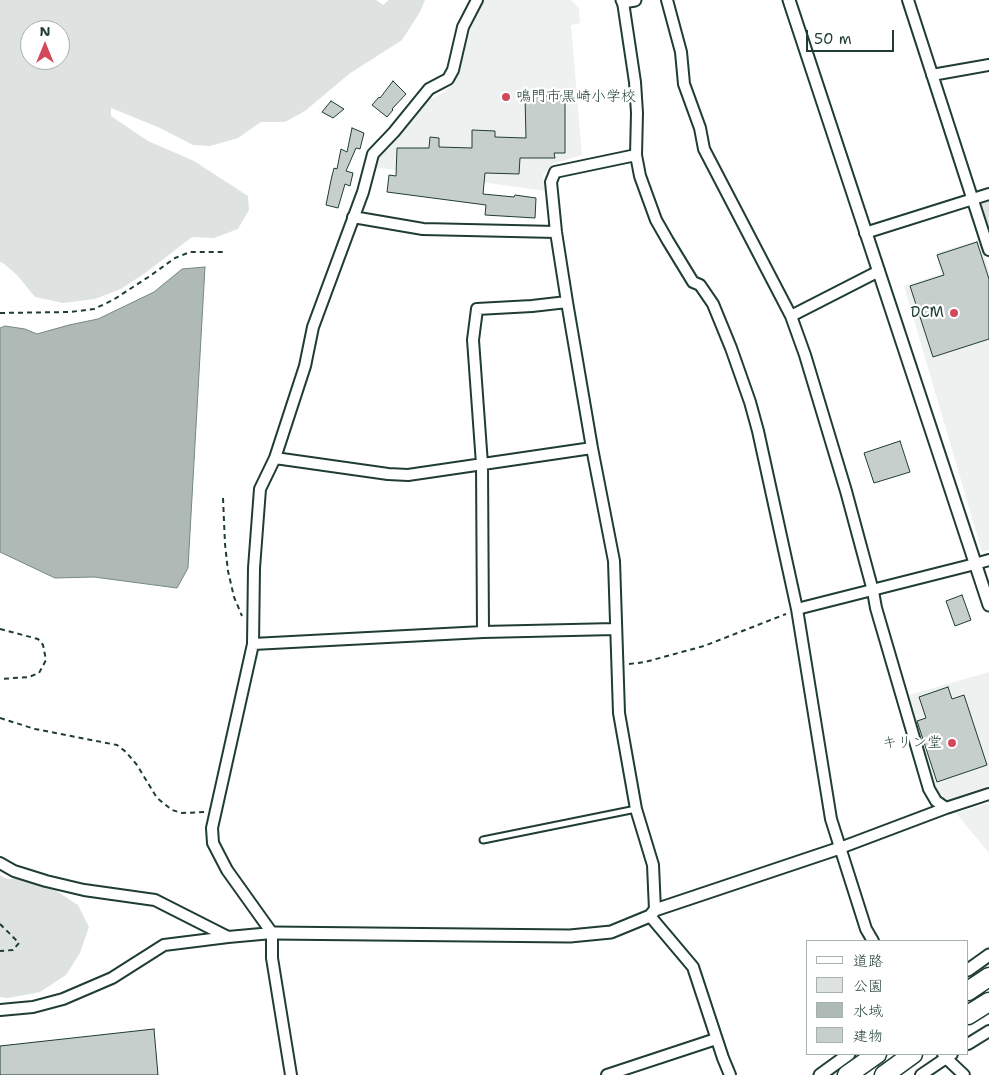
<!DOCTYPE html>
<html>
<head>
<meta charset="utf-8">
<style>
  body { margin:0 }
  #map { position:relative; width:989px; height:1075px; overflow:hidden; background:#fff; font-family:"Shantell Sans","Klee One",sans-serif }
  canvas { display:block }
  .legend { position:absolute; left:806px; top:940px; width:162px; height:115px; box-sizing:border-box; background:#fff; border:1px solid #a5b1ae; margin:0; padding:6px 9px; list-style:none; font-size:15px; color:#1f3d34 }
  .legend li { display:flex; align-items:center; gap:10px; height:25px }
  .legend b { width:25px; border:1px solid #a5b1ae }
  .north { position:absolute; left:20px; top:20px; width:50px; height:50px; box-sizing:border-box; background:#fff; border:1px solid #a5b1ae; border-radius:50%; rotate:0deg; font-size:14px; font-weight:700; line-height:20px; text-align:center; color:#1f3d34 }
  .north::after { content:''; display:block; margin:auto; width:18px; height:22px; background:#d1495b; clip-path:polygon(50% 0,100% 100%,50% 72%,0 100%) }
  .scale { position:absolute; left:806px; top:30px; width:88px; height:22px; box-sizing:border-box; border:2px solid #1f3d34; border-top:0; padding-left:6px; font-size:15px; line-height:18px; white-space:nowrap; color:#1f3d34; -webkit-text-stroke:4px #fff; paint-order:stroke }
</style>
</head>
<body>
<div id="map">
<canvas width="989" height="1075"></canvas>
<ul class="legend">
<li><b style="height:6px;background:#fff"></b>道路</li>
<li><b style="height:14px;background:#dee3e2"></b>公園</li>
<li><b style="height:14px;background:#afbab7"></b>水域</li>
<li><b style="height:14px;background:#c7cfcc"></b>建物</li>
</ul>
<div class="north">N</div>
<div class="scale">50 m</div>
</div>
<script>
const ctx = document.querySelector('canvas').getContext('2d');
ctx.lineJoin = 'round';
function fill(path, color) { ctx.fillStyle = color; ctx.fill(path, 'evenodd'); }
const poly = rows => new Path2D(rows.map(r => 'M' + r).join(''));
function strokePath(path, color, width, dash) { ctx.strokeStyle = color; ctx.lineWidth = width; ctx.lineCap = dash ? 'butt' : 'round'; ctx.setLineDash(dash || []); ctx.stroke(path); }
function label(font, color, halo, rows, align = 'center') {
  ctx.font = font + ' "Shantell Sans","Klee One",sans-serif'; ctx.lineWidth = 4.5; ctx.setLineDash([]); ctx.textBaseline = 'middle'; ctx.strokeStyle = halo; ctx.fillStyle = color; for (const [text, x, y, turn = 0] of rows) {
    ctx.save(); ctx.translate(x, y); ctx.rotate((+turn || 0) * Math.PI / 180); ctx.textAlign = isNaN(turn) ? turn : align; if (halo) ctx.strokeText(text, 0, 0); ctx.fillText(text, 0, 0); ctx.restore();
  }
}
fill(poly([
  [484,0,571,0,579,8,580,23,571,25,582,155,552,164,543,175,545,191,374,167,374,163,390,146,405,124,425,103,444,92,452,85,458,75,468,35],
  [979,240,989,270,989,550,982,552,904,286,941,274,936,253],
  [989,672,989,787,948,803,938,796,909,695],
  [989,803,989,853,956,813]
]), '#eef1f0');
fill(poly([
  [0,0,376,0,383,5,389,0,425,0,420,12,402,40,349,74,305,111,285,122,261,122,238,138,210,146,193,145,160,128,111,108,111,116,148,141,194,161,248,196,249,210,238,229,214,238,192,237,148,271,121,289,95,299,63,303,35,297,17,275,3,263,0,262],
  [30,30,60,30,60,60,30,60],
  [989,198,989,232,978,202],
  [0,875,7,879,30,878,55,890,78,905,89,927,80,953,66,975,40,992,8,998,0,997]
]), '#dee3e2');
const water = poly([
  [205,267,188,568,177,588,94,577,55,578,0,552,0,328,5,326,25,329,37,334,69,325,98,319,154,292,182,269,205,267]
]);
fill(water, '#afbab7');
strokePath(water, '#758883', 1);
const building = poly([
  [393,81,406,94,392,109,393,110,387,117,372,105,379,97,380,98,393,81],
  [525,96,565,96,565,153,554,153,555,158,520,158,519,174,485,173,483,194,514,197,515,195,536,198,535,218,485,215,486,205,387,192,389,175,396,176,397,148,429,148,430,137,439,138,439,147,472,148,472,130,495,131,495,137,526,138,525,96],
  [331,101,344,109,333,118,322,112,331,101],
  [352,128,364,133,360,149,356,148,346,171,353,173,350,186,345,184,338,208,326,205,331,180,334,168,337,169,341,149,347,152,352,128],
  [977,242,989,279,989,339,933,357,910,286,944,275,937,255,977,242],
  [900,441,910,472,874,483,864,453,900,441],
  [962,595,971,620,955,626,946,601,962,595],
  [948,687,952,699,964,695,987,765,937,782,917,721,926,718,919,697,948,687],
  [154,1029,158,1075,0,1075,0,1046,154,1029]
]);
fill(building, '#c7cfcc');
strokePath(building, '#1f3d34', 1);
const service = poly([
  [483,840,636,809]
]);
const minor = poly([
  [667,0,681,52,684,84,700,128,704,149,791,316,805,355,846,491,873,591,876,608,929,789,936,801,946,808],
  [908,0,989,250],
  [623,2,635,82,637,113,636,155,640,176,656,220,668,241,693,282,700,285,713,304,731,348,750,402,758,431,797,609,831,819,866,929,873,941],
  [932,75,989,65],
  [636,155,555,172,551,182,556,232,567,302,592,448,614,561,619,713,636,809,653,865,655,910],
  [353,217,423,229,556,232],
  [865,233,989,194],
  [791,316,879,271],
  [275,458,388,474,408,475,592,448],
  [797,609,975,564,989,560],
  [483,632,482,464,473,340,477,309,532,306,567,302],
  [253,644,483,632,615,629],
  [840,848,946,808,989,794],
  [0,863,14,871,46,881,84,890,155,900,228,937,272,933],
  [650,916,693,967,723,1058,730,1075],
  [0,1010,33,1007,63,999,112,978,164,945,228,937],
  [968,1044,989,1031],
  [943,1054,946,1058,964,1075],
  [291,1075,272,958,272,933,227,870,213,843,212,828,253,644,254,568,260,489,275,458,305,366,313,327,363,192,373,154,394,132,429,89,448,79,453,70,463,27,477,0],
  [607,1075,716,1039],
  [921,1075,952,1054]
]);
const tertiary = poly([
  [622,0,623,2,635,0],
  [789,0,989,605],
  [272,933,570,936,611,932,650,916,655,910,840,848],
  [968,970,989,955],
  [820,1075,849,1054]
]);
const motorway = poly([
  [968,991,989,977],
  [968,1015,989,1002],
  [847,1075,877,1054],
  [884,1075,913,1054]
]);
strokePath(service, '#1f3d34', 9);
strokePath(minor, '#1f3d34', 14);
strokePath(tertiary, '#1f3d34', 15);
strokePath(motorway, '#1f3d34', 21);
strokePath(poly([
  [0,313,70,312,94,309,113,300,150,276,175,258,190,252,223,252],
  [223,498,225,544,228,571,234,597,242,616],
  [0,629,38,639,43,645,46,660,39,673,29,677,0,679],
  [629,664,645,662,704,646,786,614],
  [0,718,35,729,117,745,126,752,137,765,157,798,172,810,182,813,205,812],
  [0,924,19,943,13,950,0,951]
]), '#1f3d34', 2, [5, 4]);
strokePath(service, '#fff', 5);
strokePath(minor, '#fff', 10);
strokePath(tertiary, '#fff', 11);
strokePath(motorway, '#fff', 18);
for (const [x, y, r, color] of [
  [506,97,5,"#d1495b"],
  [954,313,5,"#d1495b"],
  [952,743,5,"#d1495b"]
]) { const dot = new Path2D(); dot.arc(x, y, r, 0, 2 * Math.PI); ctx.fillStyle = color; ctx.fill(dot); strokePath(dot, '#fff', 2); }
label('15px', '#1f3d34', '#fff', [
  ["鳴門市黒崎小学校",516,97,"left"],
  ["DCM",944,313],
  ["キリン堂",942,743]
], 'right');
</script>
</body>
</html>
